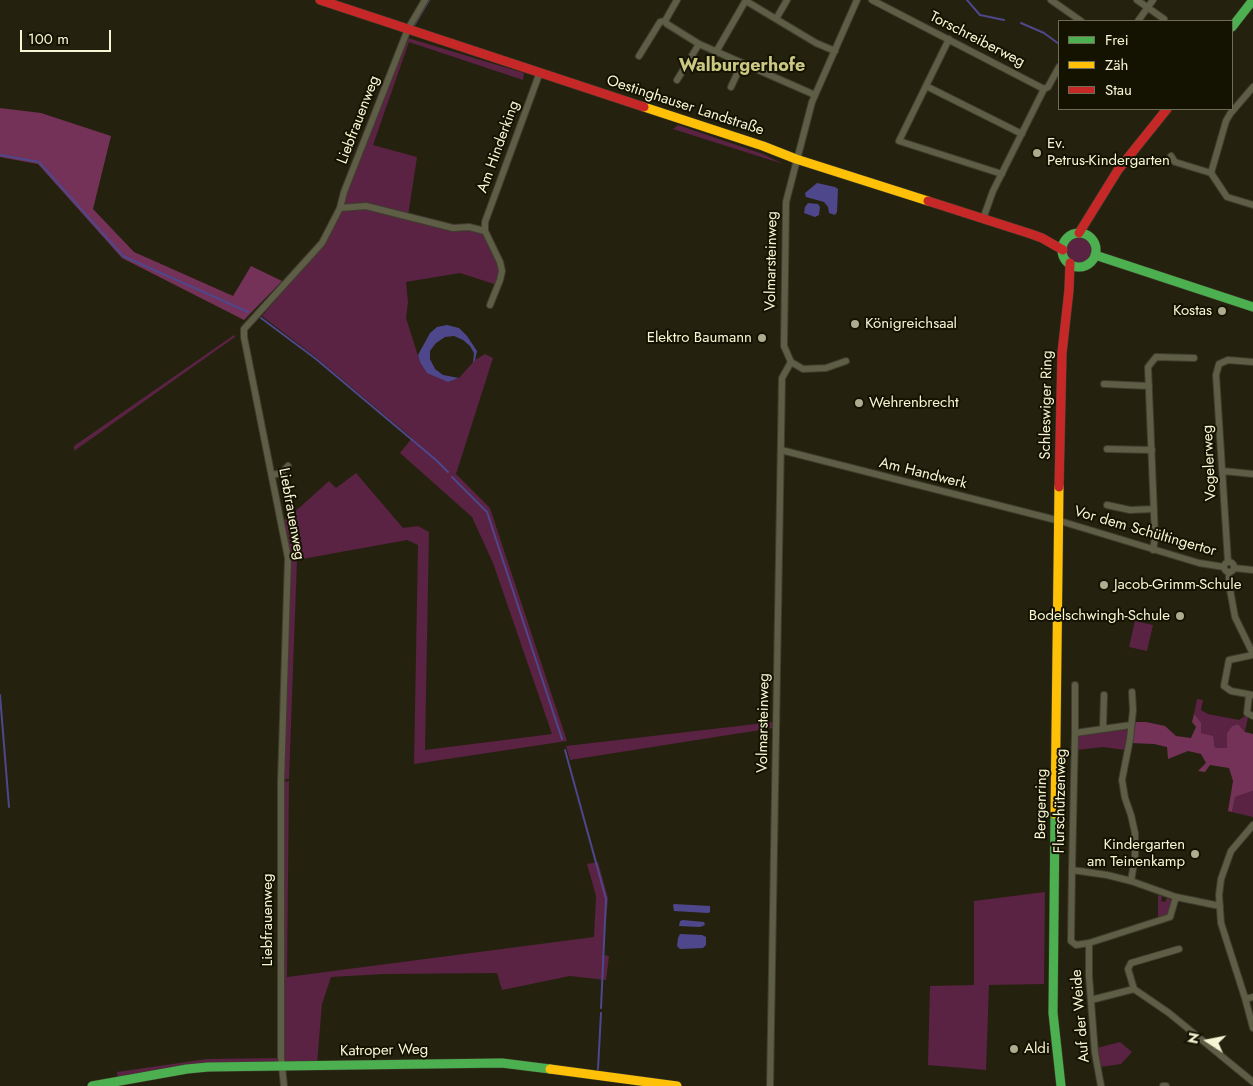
<!DOCTYPE html>
<html>
<head>
<meta charset="utf-8">
<style>
  body { margin:0 }
  #map { position:relative; width:1253px; height:1086px; overflow:hidden; background:#24220e; font-family:Jost,sans-serif }
  canvas { display:block }
  .legend { position:absolute; left:1058px; top:20px; width:175px; height:90px; box-sizing:border-box; background:#141200; border:1px solid #6f6d55; margin:0; padding:6px 9px; list-style:none; font-size:15px; color:#f7f6d4 }
  .legend li { display:flex; align-items:center; gap:10px; height:25px }
  .legend b { width:25px; border:1px solid #6f6d55 }
  .north { position:absolute; left:1183px; top:1016px; width:50px; height:50px; -webkit-text-stroke:4px #141200; paint-order:stroke; rotate:281deg; font-size:14px; font-weight:700; line-height:20px; text-align:center; color:#f7f6d4 }
  .north::after { content:''; display:block; margin:auto; width:18px; height:22px; background:#f7f6d4; clip-path:polygon(50% 0,100% 100%,50% 72%,0 100%) }
  .scale { position:absolute; left:20px; top:30px; width:91px; height:22px; box-sizing:border-box; border:2px solid #f7f6d4; border-top:0; padding-left:6px; font-size:15px; line-height:18px; white-space:nowrap; color:#f7f6d4; -webkit-text-stroke:4px #141200; paint-order:stroke }
</style>
</head>
<body>
<div id="map">
<canvas width="1253" height="1086"></canvas>
<ul class="legend">
<li><b style="height:6px;background:#4caf50"></b>Frei</li>
<li><b style="height:6px;background:#ffc107"></b>Zäh</li>
<li><b style="height:6px;background:#c62828"></b>Stau</li>
</ul>
<div class="north">N</div>
<div class="scale">100 m</div>
</div>
<script>
const ctx = document.querySelector('canvas').getContext('2d');
ctx.lineJoin = 'round';
function fill(path, color) { ctx.fillStyle = color; ctx.fill(path, 'evenodd'); }
const poly = rows => new Path2D(rows.map(r => 'M' + r).join(''));
function strokePath(path, color, width, dash) { ctx.strokeStyle = color; ctx.lineWidth = width; ctx.lineCap = dash ? 'butt' : 'round'; ctx.setLineDash(dash || []); ctx.stroke(path); }
function label(font, color, halo, rows, align = 'center') {
  ctx.font = font + ' Jost,sans-serif'; ctx.lineWidth = 4; ctx.setLineDash([]); ctx.textBaseline = 'middle'; ctx.strokeStyle = halo; ctx.fillStyle = color; for (const [text, x, y, turn = 0] of rows) {
    ctx.save(); ctx.translate(x, y); ctx.rotate((+turn || 0) * Math.PI / 180); ctx.textAlign = isNaN(turn) ? turn : align; if (halo) ctx.strokeText(text, 0, 0); ctx.fillText(text, 0, 0); ctx.restore();
  }
}
fill(poly([
  [408,38,524,73,523,80,409,42,373,145,417,157,408,216,366,205,341,207],
  [678,125,763,154,783,164,673,129],
  [366,207,454,228,484,231,500,262,497,285,460,273,406,282,408,302,406,318,420,362,448,382,459,378,475,360,485,354,493,358,456,474,490,508,567,741,414,764,418,545,407,540,297,560,289,779,282,780,289,558,282,521,289,517,329,481,336,488,356,473,403,528,418,526,429,532,425,750,552,734,493,563,472,517,400,453,412,438,317,358,262,316,324,243,341,209],
  '1066 250a13 13 0 1 1 26 0a13 13 0 1 1-26 0Z',
  [234,335,235,337,74,451,74,446],
  [1135,621,1153,625,1147,651,1129,647],
  [1197,699,1203,700,1201,710,1208,714,1239,720,1245,716,1248,717,1245,732,1238,724,1232,726,1227,733,1228,748,1215,748,1215,744,1201,733,1201,722,1194,714],
  [773,722,773,728,570,760,566,746],
  [1123,728,1127,730,1128,733,1125,750,1103,747,1077,750,1078,737,1080,734],
  [289,781,287,977,594,937,596,896,587,864,598,862,608,898,603,955,609,956,606,980,570,976,502,990,497,973,384,974,331,977,322,1004,317,1064,283,1065,281,782],
  [1253,791,1253,817,1232,812,1235,797],
  [1045,892,1044,984,989,985,986,1070,928,1065,930,986,974,985,974,901],
  [1158,895,1162,896,1161,901,1165,902,1167,898,1171,900,1172,903,1167,916,1158,919],
  [1120,1042,1132,1052,1121,1064,1100,1067,1097,1048],
  [280,1058,281,1065,195,1067,118,1080,117,1072,207,1059]
]), '#5a2243');
fill(poly([
  [0,108,41,113,111,136,93,209,134,252,233,296,251,266,282,281,244,320,122,258,38,164,0,157],
  [1194,714,1201,722,1201,733,1213,736,1215,748,1227,748,1227,733,1232,726,1238,724,1245,732,1253,734,1253,791,1235,797,1232,812,1228,811,1233,781,1229,768,1210,765,1205,772,1198,771,1206,763,1201,754,1188,751,1168,759,1167,747,1154,744,1131,743,1134,722,1146,722,1165,726,1176,736,1191,738,1196,727,1192,722]
]), '#743258');
fill(poly([
  [817,183,835,187,838,189,837,212,835,215,829,213,828,207,824,202,806,197,805,193],
  [808,203,818,204,820,207,819,215,815,217,804,213,805,207],
  [447,325,459,328,467,336,477,351,475,360,473,363,474,353,470,346,463,340,454,336,445,337,436,343,430,351,430,359,435,369,443,375,459,378,448,382,427,373,420,362,418,355,430,333,437,327],
  [674,904,710,906,710,912,708,913,674,911,673,905],
  [683,920,704,922,705,925,700,927,679,926,680,921],
  [680,934,702,935,706,937,706,945,703,948,680,949,677,946,678,938]
]), '#4f478b');
strokePath(poly([
  [967,0,980,15,1004,20],
  [1021,23,1044,33,1059,44],
  [415,24,429,0],
  [0,155,39,162,123,256,248,312],
  [261,318,316,359,436,460,448,472],
  [452,477,487,512,562,739],
  [0,695,9,807],
  [565,750,606,899,601,1008],
  [598,1069,601,1013]
]), '#4f478b', 2);
const street = poly([
  [872,0,1044,89],
  [1051,0,1081,21],
  [1137,0,1164,19],
  [746,1,816,43,835,51],
  [776,19,787,0],
  [665,21,667,24,699,44,815,95],
  [1138,21,1153,0],
  [949,39,899,141,1002,174],
  [716,52,746,0],
  [639,56,660,22,665,21,677,0],
  [677,80,699,44],
  [926,86,1022,134],
  [731,87,742,63],
  [1171,156,1175,162,1211,173,1227,197,1253,205],
  [1211,173,1226,121,1230,114,1253,87],
  [340,208,366,206,453,228,469,227,485,231],
  [983,219,993,191,1044,89,1048,87,1059,67],
  [490,305,500,280,502,271,500,262,485,231,485,222,540,72],
  [846,361,826,368,803,369,791,362,784,346,786,202,812,102,857,0],
  [1104,384,1149,386],
  [1107,449,1152,450],
  [781,450,1060,521,1199,563,1224,567],
  [1223,471,1253,474],
  [272,475,281,473,288,466],
  [1107,505,1130,510,1154,509],
  [1153,550,1155,538,1148,367,1156,357,1194,358],
  [1228,562,1216,375,1219,364,1228,360,1253,362],
  '1224 567a5 5 0 1 1 10 0a5 5 0 1 1-10 0Z',
  [1234,568,1253,570],
  [1229,572,1229,584,1235,617,1253,654],
  [1253,655,1229,660,1224,686,1231,691,1253,695],
  [1249,695,1247,713,1253,716],
  [1103,728,1104,695],
  [1075,733,1075,685],
  [1253,825,1231,851,1221,879,1219,895,1221,923,1245,998,1253,1028],
  [1072,870,1075,733,1131,725],
  [1131,881,1135,857,1135,833,1131,815,1125,798,1122,780,1130,739,1133,710,1132,692],
  [1176,897,1170,917,1089,943,1076,945,1071,941,1072,870,1107,875,1131,881,1176,897,1220,906],
  [1089,943,1089,976,1095,1053,1101,1086],
  [1179,949,1131,963,1128,969,1134,989,1169,1013,1253,1082],
  [1246,999,1253,997],
  [1091,1000,1134,989],
  [284,1086,281,1057,281,781,288,558,244,337,244,329,322,243,340,208,344,192,408,29,425,0],
  [770,1086,782,378,791,362],
  [1163,1086,1166,1086]
]);
const fast = poly([
  [1232,27,1253,0],
  '1062 250a17 17 0 1 1 34 0a17 17 0 1 1-34 0Z',
  [1095,255,1253,307],
  [1055,814,1053,1013,1061,1086],
  [92,1086,187,1069,208,1067,502,1063,550,1069]
]);
const slow = poly([
  [644,107,763,146,796,159,928,201],
  [1055,814,1059,487],
  [550,1069,677,1086]
]);
const jam = poly([
  [320,0,644,107],
  [928,201,1031,234,1042,238,1063,250],
  [1079,233,1118,170,1167,109],
  [1059,487,1062,353,1069,290,1070,263]
]);
strokePath(street, '#3f3e2e', 8);
strokePath(fast, '#3f3e2e', 10);
strokePath(slow, '#3f3e2e', 10);
strokePath(jam, '#3f3e2e', 10);
strokePath(street, '#5e5d46', 6);
strokePath(fast, '#4caf50', 9);
strokePath(slow, '#ffc107', 9);
strokePath(jam, '#c62828', 9);
for (const [x, y, r, color] of [
  [1037,153,5,"#adac8f"],
  [1222,311,5,"#adac8f"],
  [855,324,5,"#adac8f"],
  [762,338,5,"#adac8f"],
  [859,403,5,"#adac8f"],
  [1104,585,5,"#adac8f"],
  [1180,616,5,"#adac8f"],
  [1195,854,5,"#adac8f"],
  [1014,1049,5,"#adac8f"]
]) { const dot = new Path2D(); dot.arc(x, y, r, 0, 2 * Math.PI); ctx.fillStyle = color; ctx.fill(dot); strokePath(dot, '#141200', 2); }
label('15px', '#f7f6d4', '#141200', [
  ["Torschreiberweg",977,40,27],
  ["Oestinghauser Landstraße",685,106,18],
  ["Liebfrauenweg",359,120,-69],
  ["Am Hinderking",499,147,-70],
  ["Volmarsteinweg",772,261,-89],
  ["Schleswiger Ring",1047,405,-89],
  ["Vogelerweg",1210,463,-93],
  ["Am Handwerk",923,474,14],
  ["Liebfrauenweg",291,514,80],
  ["Vor dem Schültingertor",1145,532,16],
  ["Volmarsteinweg",764,723,-89],
  ["Flurschützenweg",1061,801,-89],
  ["Bergenring",1042,804,-89],
  ["Liebfrauenweg",268,920,-90],
  ["Auf der Weide",1081,1016,-95],
  ["Katroper Weg",384,1051,-1]
]);
label('15px', '#f7f6d4', '#141200', [
  ["Ev.",1047,144],
  ["Petrus-Kindergarten",1047,161],
  ["Kostas",1212,311,"right"],
  ["Königreichsaal",865,324],
  ["Elektro Baumann",752,338,"right"],
  ["Wehrenbrecht",869,403],
  ["Jacob-Grimm-Schule",1114,585],
  ["Bodelschwingh-Schule",1170,616,"right"],
  ["Kindergarten",1185,845,"right"],
  ["am Teinenkamp",1185,862,"right"],
  ["Aldi",1024,1049]
], 'left');
label('bold 18px', '#cbc884', '#141200', [
  ["Walburgerhofe",742,67]
]);
</script>
</body>
</html>
